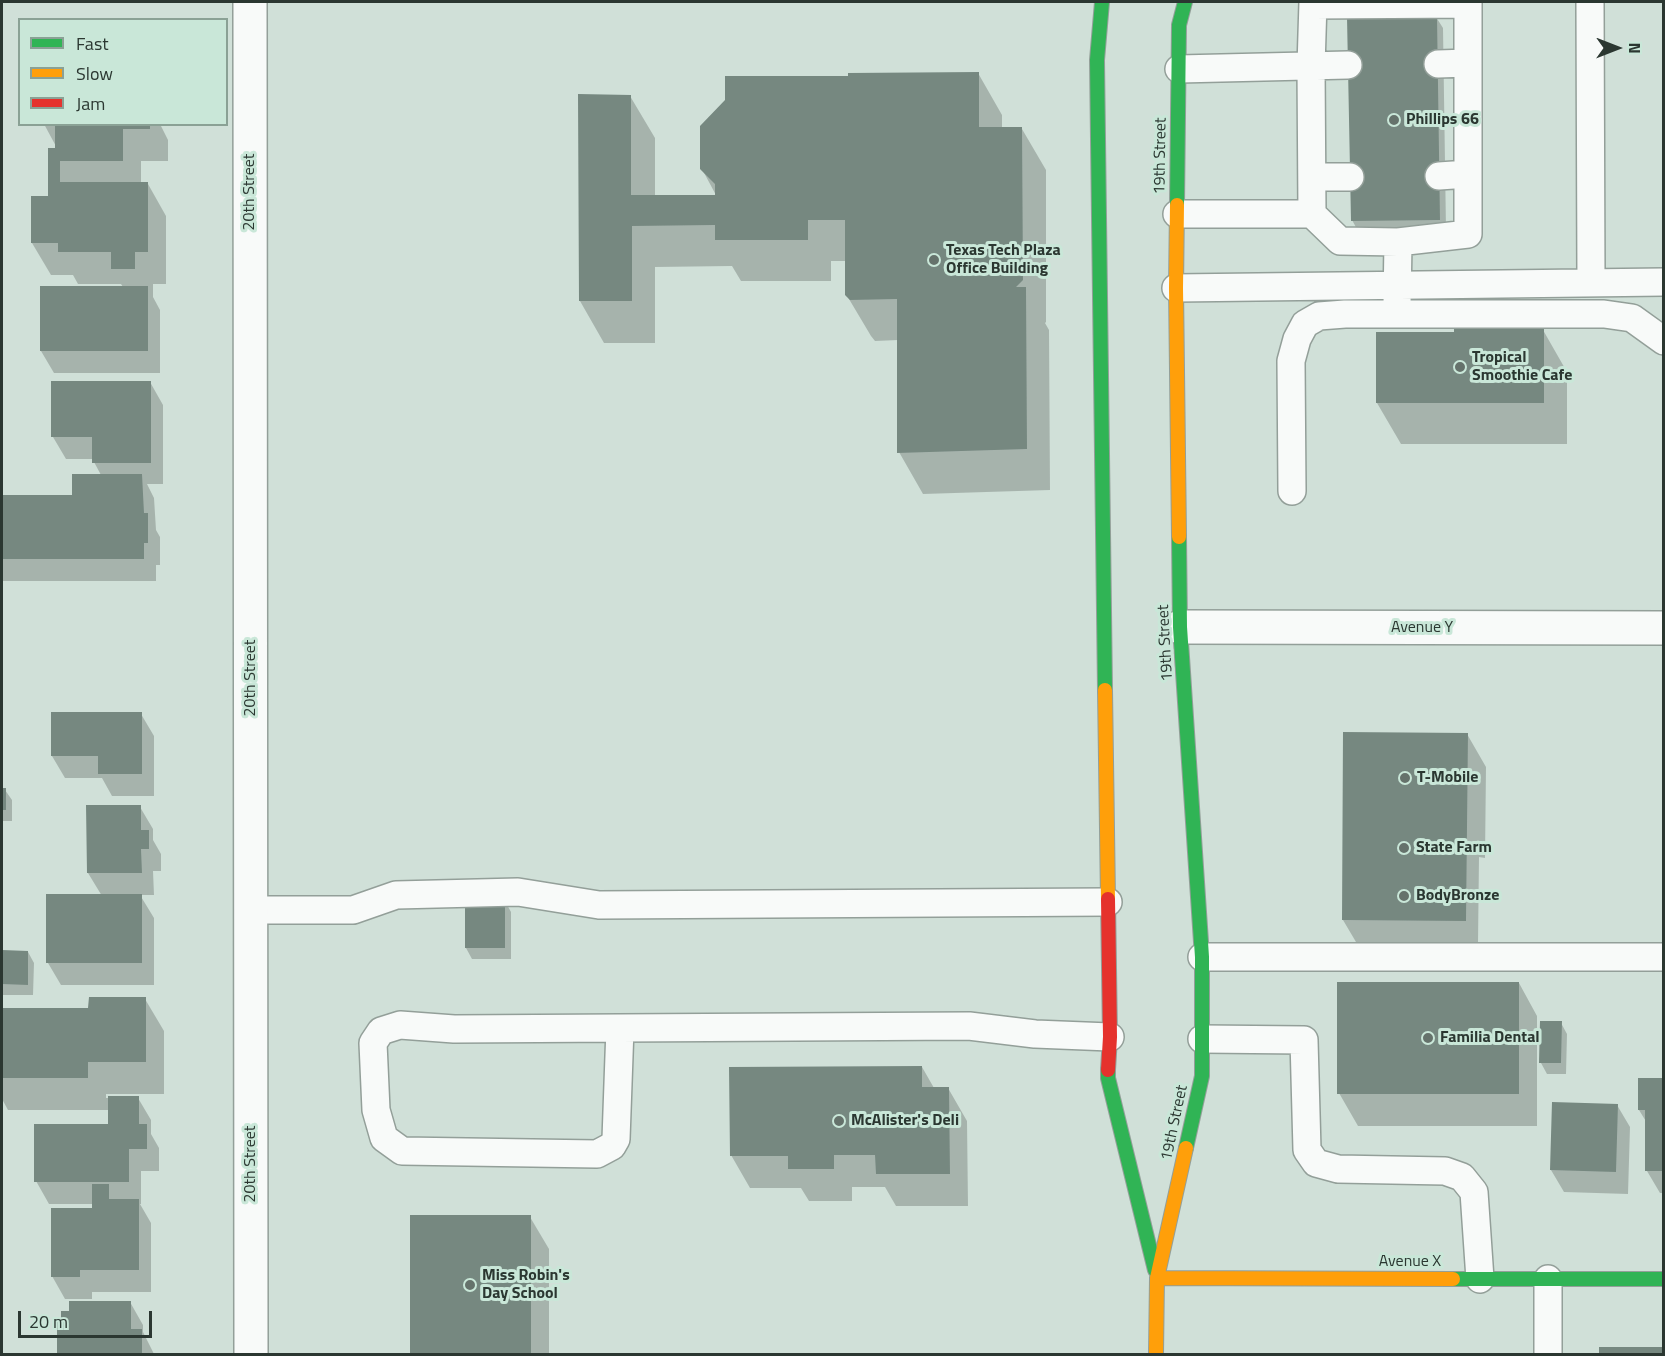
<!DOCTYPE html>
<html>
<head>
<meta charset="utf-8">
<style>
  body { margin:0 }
  #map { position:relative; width:1665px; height:1356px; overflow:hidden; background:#d0e0d8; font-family:"Titillium Web",sans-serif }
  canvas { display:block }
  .frame { position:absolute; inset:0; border:3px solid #2b3731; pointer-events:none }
  .legend { position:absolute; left:18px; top:18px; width:210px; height:108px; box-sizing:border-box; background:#c9e7d8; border:2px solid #8aa195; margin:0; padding:8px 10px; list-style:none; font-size:18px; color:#2b3731 }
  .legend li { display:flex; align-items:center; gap:12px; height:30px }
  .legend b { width:30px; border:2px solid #8aa195 }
  .north { position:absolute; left:1587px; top:18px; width:60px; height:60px; -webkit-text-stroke:4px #c9e7d8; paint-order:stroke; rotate:90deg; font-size:16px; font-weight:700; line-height:24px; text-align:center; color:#2b3731 }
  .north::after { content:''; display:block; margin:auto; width:21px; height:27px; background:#2b3731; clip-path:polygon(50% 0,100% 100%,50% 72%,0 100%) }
  .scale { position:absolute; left:18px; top:1311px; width:134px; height:27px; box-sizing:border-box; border:3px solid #2b3731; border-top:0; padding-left:8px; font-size:18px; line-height:21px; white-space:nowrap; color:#2b3731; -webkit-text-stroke:4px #c9e7d8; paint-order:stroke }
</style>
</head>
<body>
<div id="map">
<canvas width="1665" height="1356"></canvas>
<div class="frame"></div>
<ul class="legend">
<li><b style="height:8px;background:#30b455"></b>Fast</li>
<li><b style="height:8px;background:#ff9f0a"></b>Slow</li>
<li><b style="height:8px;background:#e5322d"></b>Jam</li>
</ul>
<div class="north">N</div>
<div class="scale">20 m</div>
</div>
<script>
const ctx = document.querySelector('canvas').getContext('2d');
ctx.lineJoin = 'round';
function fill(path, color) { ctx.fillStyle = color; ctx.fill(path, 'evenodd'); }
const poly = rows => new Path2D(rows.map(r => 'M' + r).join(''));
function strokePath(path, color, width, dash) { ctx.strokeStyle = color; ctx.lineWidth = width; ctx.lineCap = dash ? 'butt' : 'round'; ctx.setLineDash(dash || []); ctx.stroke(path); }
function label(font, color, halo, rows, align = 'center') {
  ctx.font = font + ' "Titillium Web",sans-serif'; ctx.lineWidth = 6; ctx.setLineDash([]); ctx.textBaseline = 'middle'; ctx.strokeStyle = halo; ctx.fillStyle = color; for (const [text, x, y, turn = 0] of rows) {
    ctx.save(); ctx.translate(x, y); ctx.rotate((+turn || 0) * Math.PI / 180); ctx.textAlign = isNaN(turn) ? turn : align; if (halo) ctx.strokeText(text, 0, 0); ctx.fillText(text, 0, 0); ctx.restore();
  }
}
fill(poly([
  [1436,17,1443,28,1446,230,1358,231,1352,220],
  [978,73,1002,115,1002,129,1022,129,1046,170,1046,322,1045,323,1049,330,1050,490,923,494,899,452,898,340,875,341,871,336,846,294,846,261,831,261,831,281,741,281,732,266,655,267,655,343,604,343,580,301,630,96,655,138,655,197,717,197,702,169,849,77],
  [44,124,160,124,168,140,168,161,141,161,141,184,148,184,166,216,166,284,153,284,153,297,160,310,160,373,54,373,41,351,123,287,121,284,78,284,73,275,51,275,32,243,49,197,58,150],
  [1476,321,1481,330,1543,330,1567,372,1567,444,1401,444,1377,403,1456,333],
  [150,382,163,405,163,484,147,484,154,498,156,530,160,537,160,565,156,565,156,581,2,581,2,497,74,497,101,475,94,462,94,459,66,459,53,437],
  [52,714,141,714,154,736,154,796,112,796,102,778,65,778,52,756],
  [1467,734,1486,767,1485,858,1479,857,1478,943,1356,942,1343,920],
  [2,790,5,790,12,800,12,821,2,821],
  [140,807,153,829,153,840,161,854,161,871,153,871,154,895,140,895,154,918,154,985,61,985,48,963,102,896,88,873],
  [505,901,511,912,511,959,472,959,466,948],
  [2,951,28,952,34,963,33,995,2,995],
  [1519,983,1537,1016,1537,1126,1358,1126,1339,1093],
  [145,999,164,1031,164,1094,106,1094,106,1098,138,1098,151,1120,151,1134,159,1148,159,1171,141,1171,141,1204,140,1204,151,1223,151,1292,92,1292,92,1299,65,1299,52,1276,94,1210,94,1204,49,1204,36,1181,109,1126,109,1110,8,1110,2,1099,2,1009,90,1009],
  [1561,1023,1567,1034,1566,1074,1547,1074,1541,1063],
  [922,1067,934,1088,948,1088,967,1121,968,1206,896,1206,885,1187,852,1187,852,1201,809,1201,801,1188,750,1188,731,1155],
  [1639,1080,1664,1080,1664,1193,1660,1193,1647,1171,1647,1123,1639,1110],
  [1617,1105,1630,1127,1628,1194,1564,1192,1551,1170],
  [411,1217,530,1217,549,1249,549,1354,411,1354],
  [130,1302,143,1325,143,1332,154,1354,59,1354,59,1322],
  [1601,1348,1664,1348,1664,1354,1601,1354]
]), '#0003');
fill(poly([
  [1437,16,1440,220,1351,221,1347,17],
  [979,72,979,127,1022,127,1023,280,1016,287,1026,287,1027,449,897,453,897,299,850,300,845,295,845,220,808,220,808,240,715,240,715,225,632,226,632,301,579,301,578,94,631,95,631,195,715,195,715,184,700,169,700,126,725,100,725,76,848,76,848,73],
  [55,124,150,124,150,129,123,129,123,161,60,161,60,182,148,182,148,252,135,252,135,269,111,269,111,252,58,252,58,243,31,243,31,196,48,196,48,148,55,148],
  [40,286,148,286,148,351,40,351],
  [1454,320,1477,320,1477,329,1544,329,1544,403,1376,403,1376,332,1454,332],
  [51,381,151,381,151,463,92,463,92,437,51,437],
  [72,474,142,474,144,513,148,513,148,543,144,543,144,559,2,559,2,495,72,495],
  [51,712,142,712,142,774,98,774,98,756,51,756],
  [1343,732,1468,733,1466,921,1342,920],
  [2,788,6,788,6,810,2,810],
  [86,805,141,805,141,830,149,830,149,849,141,849,142,873,87,873],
  [46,894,142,894,142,963,46,963],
  [465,900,505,900,505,948,465,948],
  [2,950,28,951,28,985,2,984],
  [1337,982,1519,982,1519,1094,1337,1094],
  [89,997,146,997,146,1062,88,1062,88,1078,2,1078,2,1008,88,1008],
  [1540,1021,1562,1021,1561,1063,1539,1063],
  [922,1066,922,1087,949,1087,950,1174,876,1174,875,1155,834,1155,834,1169,788,1169,788,1156,730,1156,729,1067],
  [1638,1078,1664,1078,1664,1171,1645,1171,1645,1110,1638,1110],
  [108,1096,139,1096,139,1124,147,1124,147,1149,129,1149,129,1182,34,1182,34,1124,108,1124],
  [1552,1102,1618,1104,1616,1172,1550,1170],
  [92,1184,109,1184,109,1199,139,1199,139,1270,80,1270,80,1277,51,1277,51,1208,92,1208],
  [410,1215,531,1215,531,1354,410,1354],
  [69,1301,131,1301,131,1329,142,1329,142,1354,57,1354,57,1320,61,1320,61,1311,69,1311],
  [1599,1347,1664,1347,1664,1354,1599,1354]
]), '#768880');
const lane = poly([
  [1590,2,1591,283],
  [1313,5,1468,4],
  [1438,64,1468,63],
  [1179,69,1348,65],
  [1439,176,1468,174],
  [1312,177,1350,177],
  [1177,214,1312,214,1311,66,1313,2],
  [1312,214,1340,241,1398,242],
  [1176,288,1664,282],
  [1397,304,1398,242,1468,234,1468,2],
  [1292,491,1291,361,1297,339,1305,324,1319,316,1345,314,1604,314,1632,318,1664,341],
  [251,910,353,910,396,895,518,892,599,905,1108,902],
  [1202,957,1664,957],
  [620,1028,616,1139,612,1146,597,1154,402,1151,384,1138,376,1110,373,1043,381,1031,400,1025,454,1029,620,1028,969,1026,1035,1034,1110,1037],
  [1202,1039,1304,1040,1307,1150,1316,1163,1338,1169,1445,1171,1462,1177,1474,1192,1480,1279],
  [1548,1279,1548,1354]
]);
const street = poly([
  [250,2,251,1354],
  [1180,627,1664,628]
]);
const fast = poly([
  [1102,2,1097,60,1105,690],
  [1177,205,1179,25,1185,2],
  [1179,537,1180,627,1202,957,1202,1076,1186,1148],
  [1108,1070,1108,1078,1155,1270],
  [1453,1279,1664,1279]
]);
const slow = poly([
  [1177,205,1176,288,1179,537],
  [1105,690,1108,899],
  [1157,1278,1453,1279],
  [1156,1354,1157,1278,1186,1148]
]);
const jam = poly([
  [1108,899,1110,1037,1108,1070]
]);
strokePath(lane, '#939f99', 30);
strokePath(street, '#939f99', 36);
strokePath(fast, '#939f99', 16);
strokePath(slow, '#939f99', 16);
strokePath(jam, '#939f99', 16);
strokePath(lane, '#f8faf9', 27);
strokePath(street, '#f8faf9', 33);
strokePath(fast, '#30b455', 14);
strokePath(slow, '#ff9f0a', 14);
strokePath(jam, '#e5322d', 14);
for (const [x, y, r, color] of [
  [1394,120,6,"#65726b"],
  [934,260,6,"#65726b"],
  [1460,367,6,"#65726b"],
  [1405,778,6,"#65726b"],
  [1404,848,6,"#65726b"],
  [1404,896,6,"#65726b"],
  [1428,1038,6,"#65726b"],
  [839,1121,6,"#65726b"],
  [470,1285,6,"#65726b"]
]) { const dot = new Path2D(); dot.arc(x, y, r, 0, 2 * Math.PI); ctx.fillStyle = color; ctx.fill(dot); strokePath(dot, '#c9e7d8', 2); }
label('bold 16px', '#2b3731', '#c9e7d8', [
  ["Phillips 66",1406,120],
  ["Texas Tech Plaza",946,251],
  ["Office Building",946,269],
  ["Tropical",1472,358],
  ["Smoothie Cafe",1472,376],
  ["T-Mobile",1417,778],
  ["State Farm",1416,848],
  ["BodyBronze",1416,896],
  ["Familia Dental",1440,1038],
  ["McAlister's Deli",851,1121],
  ["Miss Robin's",482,1276],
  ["Day School",482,1294]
], 'left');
label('16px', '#2b3731', '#c9e7d8', [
  ["19th Street",1161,156,-89],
  ["20th Street",250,192,-90],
  ["Avenue Y",1422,628],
  ["19th Street",1166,643,-93],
  ["20th Street",251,678,-90],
  ["19th Street",1175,1123,-78],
  ["20th Street",251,1164,-90],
  ["Avenue X",1410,1262]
]);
</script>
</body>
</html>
